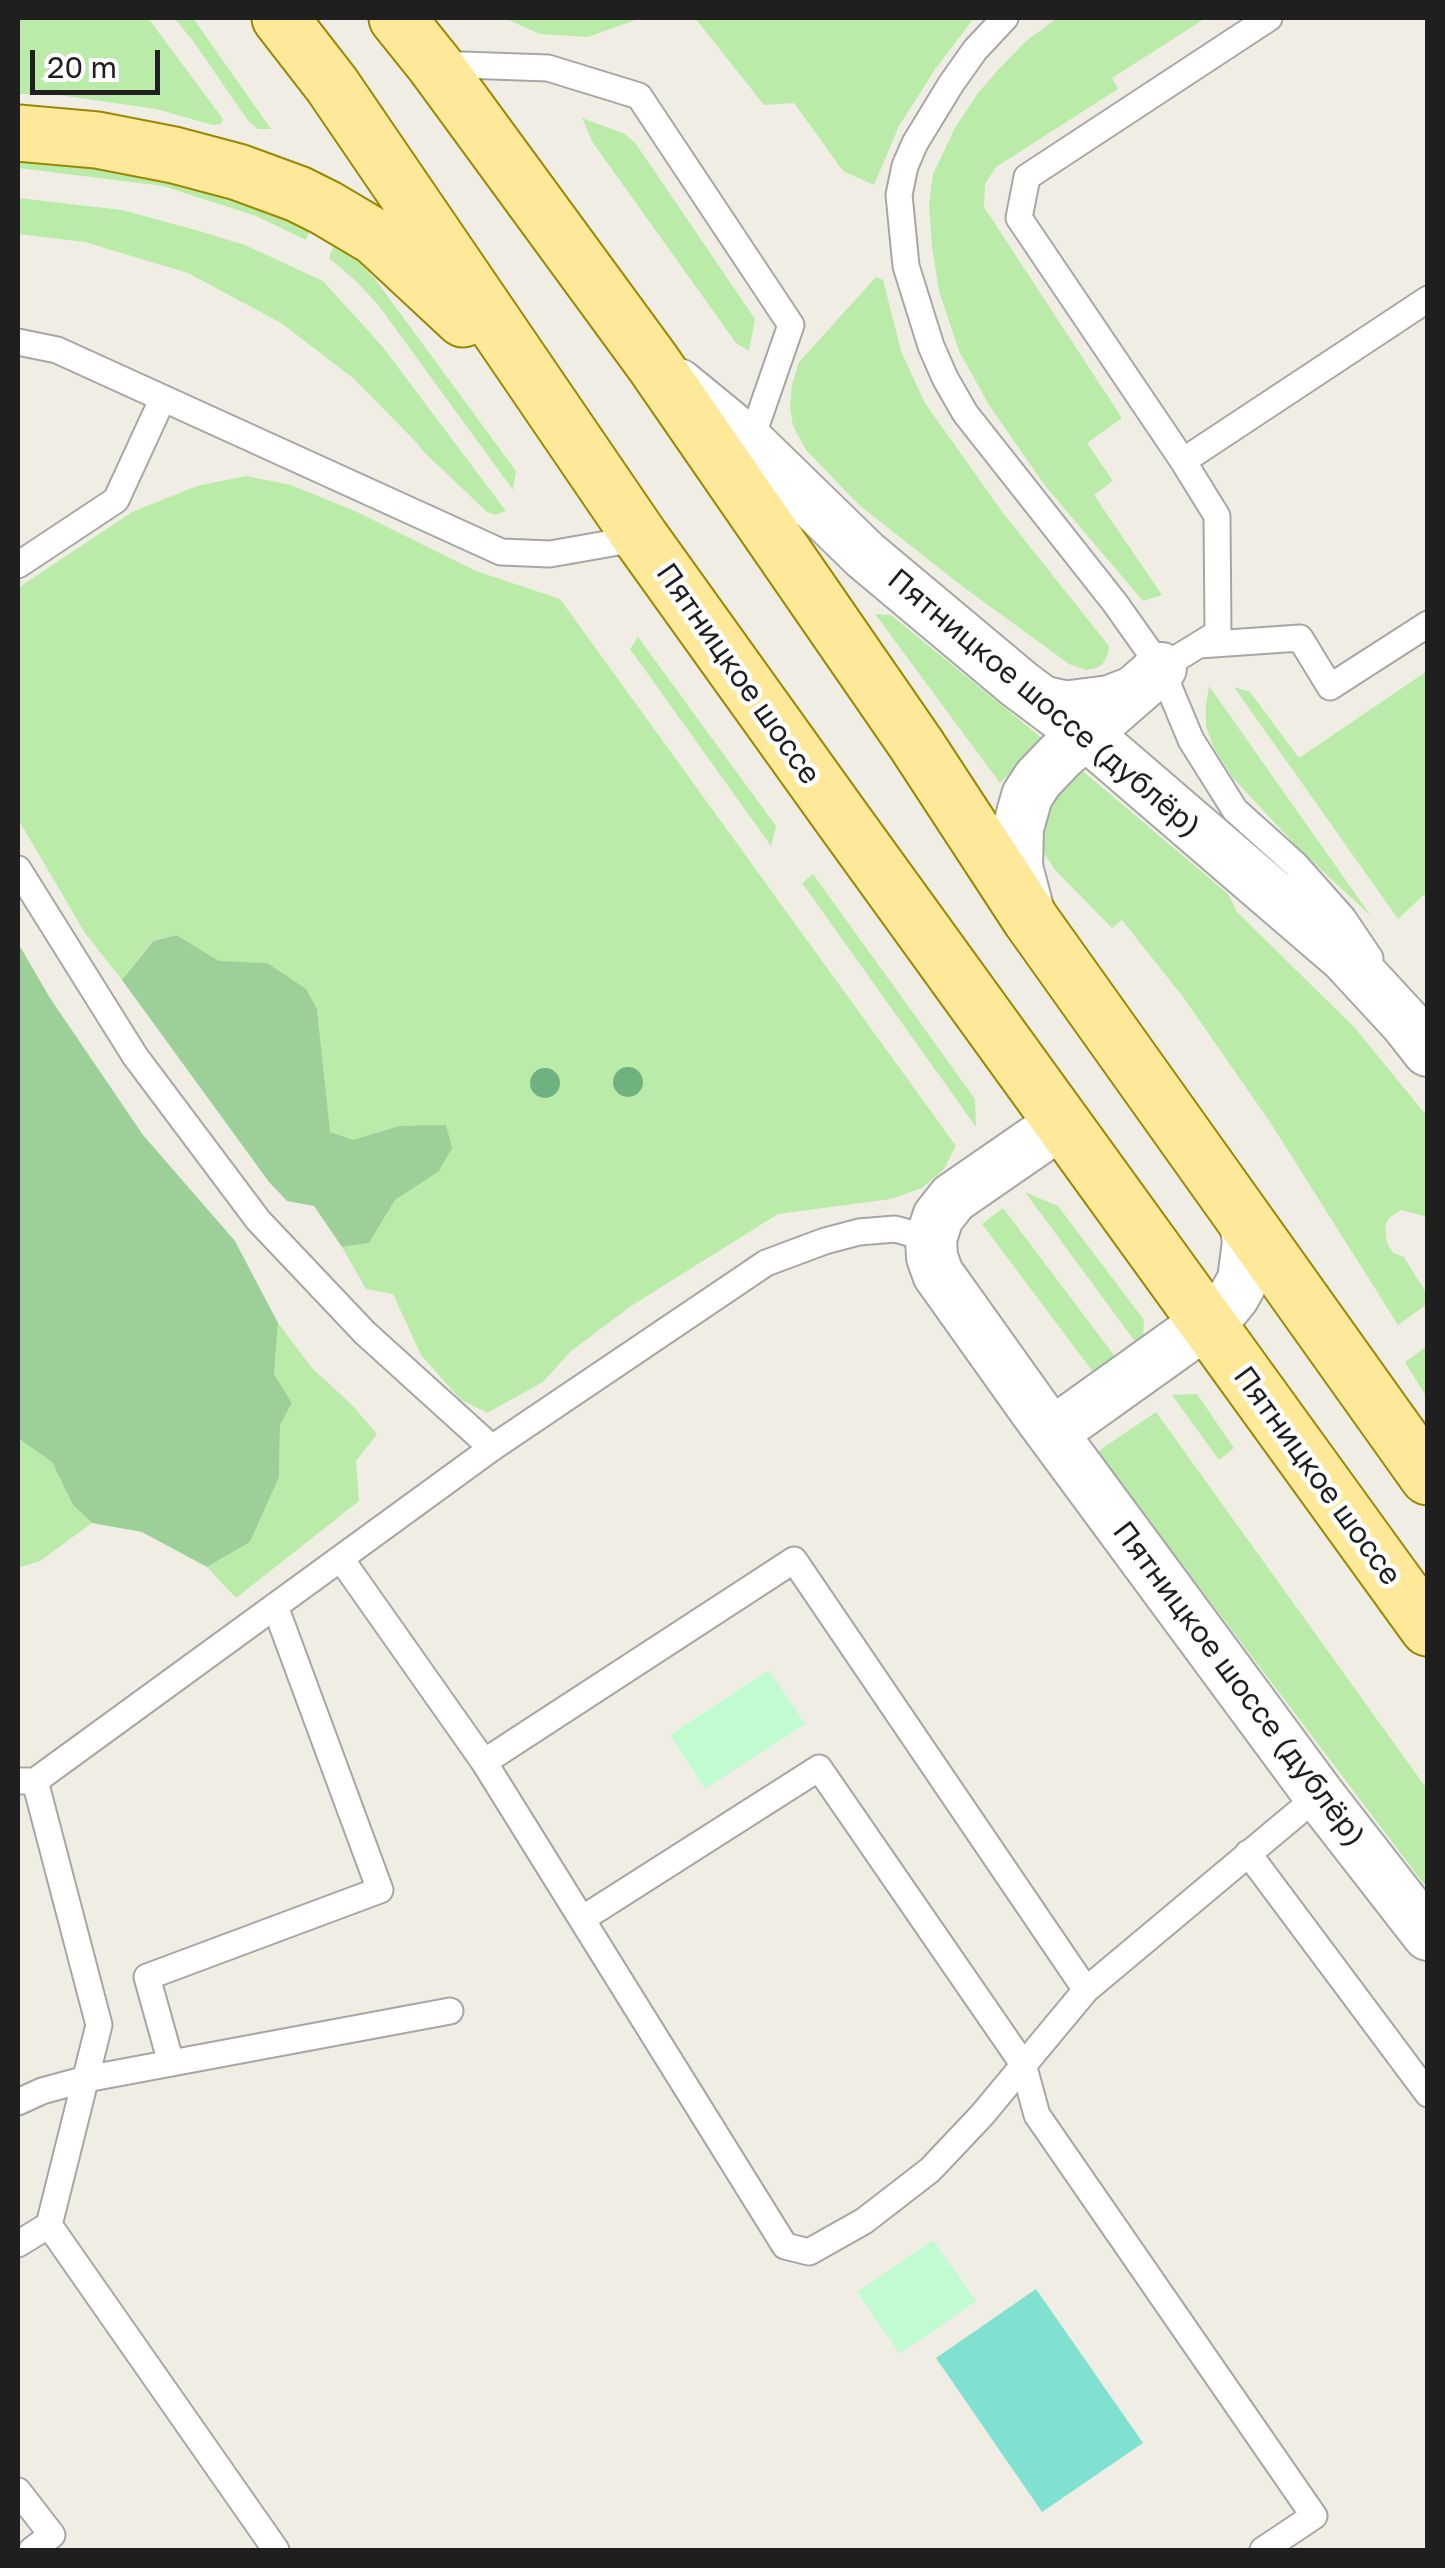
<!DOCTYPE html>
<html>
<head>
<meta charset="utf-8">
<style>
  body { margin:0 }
  #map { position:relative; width:1445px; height:2568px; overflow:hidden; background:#f0eee4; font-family:"Golos Text",sans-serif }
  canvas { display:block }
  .frame { position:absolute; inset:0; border:20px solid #1f1f1f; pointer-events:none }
  .scale { position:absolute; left:30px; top:50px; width:130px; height:45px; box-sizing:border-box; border:5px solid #1f1f1f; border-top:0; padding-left:12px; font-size:30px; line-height:35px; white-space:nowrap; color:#1f1f1f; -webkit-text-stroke:8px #fff; paint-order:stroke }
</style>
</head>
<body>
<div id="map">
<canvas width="1445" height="2568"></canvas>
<div class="frame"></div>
<div class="scale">20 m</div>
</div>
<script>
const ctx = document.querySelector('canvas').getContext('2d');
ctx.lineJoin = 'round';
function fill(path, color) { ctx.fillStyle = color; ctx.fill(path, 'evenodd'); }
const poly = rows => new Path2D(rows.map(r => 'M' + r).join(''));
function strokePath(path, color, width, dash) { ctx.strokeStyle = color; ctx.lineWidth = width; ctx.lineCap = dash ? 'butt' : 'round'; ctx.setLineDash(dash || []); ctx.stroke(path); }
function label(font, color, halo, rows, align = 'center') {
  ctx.font = font + ' "Golos Text",sans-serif'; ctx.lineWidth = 9; ctx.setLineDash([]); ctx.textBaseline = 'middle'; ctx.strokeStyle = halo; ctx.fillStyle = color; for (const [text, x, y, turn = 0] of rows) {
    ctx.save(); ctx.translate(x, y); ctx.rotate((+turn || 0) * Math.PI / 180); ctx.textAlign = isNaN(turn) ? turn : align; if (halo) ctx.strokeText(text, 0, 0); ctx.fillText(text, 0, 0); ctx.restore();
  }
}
fill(poly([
  [18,18,148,18,223,119,221,124,213,125,156,109,52,94,18,94],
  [174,18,193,18,271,129,258,129,249,122,193,41],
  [504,18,641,18,588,37,540,34],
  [695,18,974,18,936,68,899,126,874,185,843,171,794,103,764,105],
  [1057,18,1206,18,1112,78,1118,89,996,167,985,184,984,207,1122,418,1087,443,1113,481,1094,495,1162,595,1143,601,1046,487,989,405,959,351,939,291,932,247,929,204,933,174,955,128,978,93,999,69,1026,41],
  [582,118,625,134,636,144,755,319,749,351,736,343,593,143],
  [18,154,97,163,234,195,310,230,306,240,256,216,163,186,18,168],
  [18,198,122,210,192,229,245,245,323,281,382,346,506,511,496,515,487,512,425,453,412,438,353,378,281,323,188,273,85,242,18,234],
  [334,245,352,255,375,279,516,471,513,490,379,306,356,281,329,258],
  [876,277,883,280,901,351,925,403,1003,513,1109,646,1108,654,1102,665,1096,668,1086,670,1069,664,962,586,859,505,806,450,793,426,790,407,792,384,799,362],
  [246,476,291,485,357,512,476,571,560,599,956,1146,944,1169,922,1188,891,1199,778,1214,631,1306,571,1351,543,1382,487,1413,460,1399,421,1355,393,1294,366,1289,342,1247,369,1243,395,1200,399,1126,353,1141,329,1132,317,1009,267,963,219,962,175,935,152,941,122,980,85,933,18,819,18,588,132,512,197,486],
  [875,614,891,615,1043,739,1000,783],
  [638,637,776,826,771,846,630,649],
  [1427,671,1427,892,1398,919,1234,687,1250,692,1299,758],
  [1209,686,1371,916,1301,851,1232,777,1214,748,1206,727,1206,705],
  [1078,767,1228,894,1237,912,1354,1027,1427,1116,1427,1221,1424,1216,1401,1210,1389,1218,1385,1226,1387,1243,1393,1253,1404,1257,1427,1294,1427,1304,1398,1325,1270,1122,1183,997,1122,920,1112,928,1056,871,1038,845,1038,813],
  [813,874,975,1099,976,1127,802,883],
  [1025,1192,1058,1206,1144,1320,1142,1351],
  [1003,1208,1120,1363,1099,1380,982,1224],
  [278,1323,312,1368,352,1405,377,1434,356,1461,359,1501,236,1598,207,1567,250,1542,279,1477,280,1425,292,1403,274,1374],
  [1427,1346,1427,1398,1405,1362],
  [1197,1394,1234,1448,1219,1460,1172,1395],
  [1156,1412,1427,1789,1427,1888,1097,1452],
  [18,1438,52,1462,73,1505,92,1523,40,1561,18,1568]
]), '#bbeba9');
fill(poly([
  [176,935,219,961,267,963,306,989,317,1009,330,1132,353,1140,399,1126,446,1125,452,1148,439,1171,395,1200,369,1243,342,1247,314,1206,287,1201,269,1182,122,980,153,941],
  [18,943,50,998,143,1135,235,1241,278,1323,274,1374,292,1403,280,1425,279,1477,250,1542,207,1567,142,1532,92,1523,73,1505,52,1462,18,1438]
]), '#9cd098');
fill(poly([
  [769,1670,805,1724,705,1789,670,1735],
  [933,2240,976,2301,900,2354,857,2292]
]), '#c0fbd2');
fill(poly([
  [1036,2289,1143,2443,1042,2512,936,2358]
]), '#80e1d1');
const service = poly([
  [1005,18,975,50,951,84,915,143,905,166,899,195,906,266,931,346,945,378,965,413,1115,603,1161,668,1191,740,1235,810,1295,864,1343,918,1370,958],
  [435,64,548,68,639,96,791,325,750,443,750,450],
  [18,342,57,350,501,552,550,554,641,538],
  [1183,461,1428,299],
  [18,565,116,500,163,398],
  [1199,645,1300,638,1330,687,1428,624],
  [1039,688,1067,694,1106,689,1161,668,1218,633,1217,516,1183,461,1019,218,1027,177,1269,18],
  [18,869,135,1056,258,1220,365,1333,492,1448],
  [341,1559,484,1762,785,2246,809,2252,864,2221,930,2170,982,2115,1086,1990],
  [484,1762,794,1560,1086,1990,1319,1795],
  [18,1781,35,1781,492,1448,766,1263,825,1241,859,1232,895,1229,931,1239],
  [1248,1853,1428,2094],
  [582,1919,819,1768,1023,2064,1037,2115,1314,2516,1263,2550],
  [171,2063,147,1977,380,1890,275,1606],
  [18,2102,42,2091,86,2079,450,2011],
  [49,2225,276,2550],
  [18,2244,49,2225,99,2025,35,1781],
  [18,2491,52,2535,32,2550]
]);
const minor = poly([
  [678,384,750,443,865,555,1019,684,1087,735,1345,957,1406,1023,1428,1051],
  [1030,916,1017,867,1018,828,1027,796,1038,779,1060,756,1161,668],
  [1063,1122,953,1198,938,1217,931,1239,932,1257,938,1274,1037,1413,1319,1795,1428,1935],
  [1052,1433,1220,1313,1234,1296,1243,1280,1248,1242,1245,1223]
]);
const primary = poly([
  [280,18,332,85,641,538,841,817,1428,1628],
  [397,18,434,64,653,363,916,744,1031,920,1428,1477],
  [18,133,97,140,174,155,238,172,298,194,326,208,375,237,463,319]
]);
strokePath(service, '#a6a6a6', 29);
strokePath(minor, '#a6a6a6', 54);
strokePath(primary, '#980', 59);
strokePath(service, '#fff', 25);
strokePath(minor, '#fff', 50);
strokePath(primary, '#fee99b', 55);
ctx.fillStyle = '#70b27f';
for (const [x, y] of [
  [628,1082],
  [545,1083]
]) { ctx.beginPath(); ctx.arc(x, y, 15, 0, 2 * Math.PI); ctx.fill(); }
label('30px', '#1f1f1f', '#fff', [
  ["Пятницкое шоссе",738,674,55],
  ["Пятницкое шоссе (дублёр)",1044,703,40],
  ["Пятницкое шоссе",1317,1476,54],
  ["Пятницкое шоссе (дублёр)",1239,1684,53]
]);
</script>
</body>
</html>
